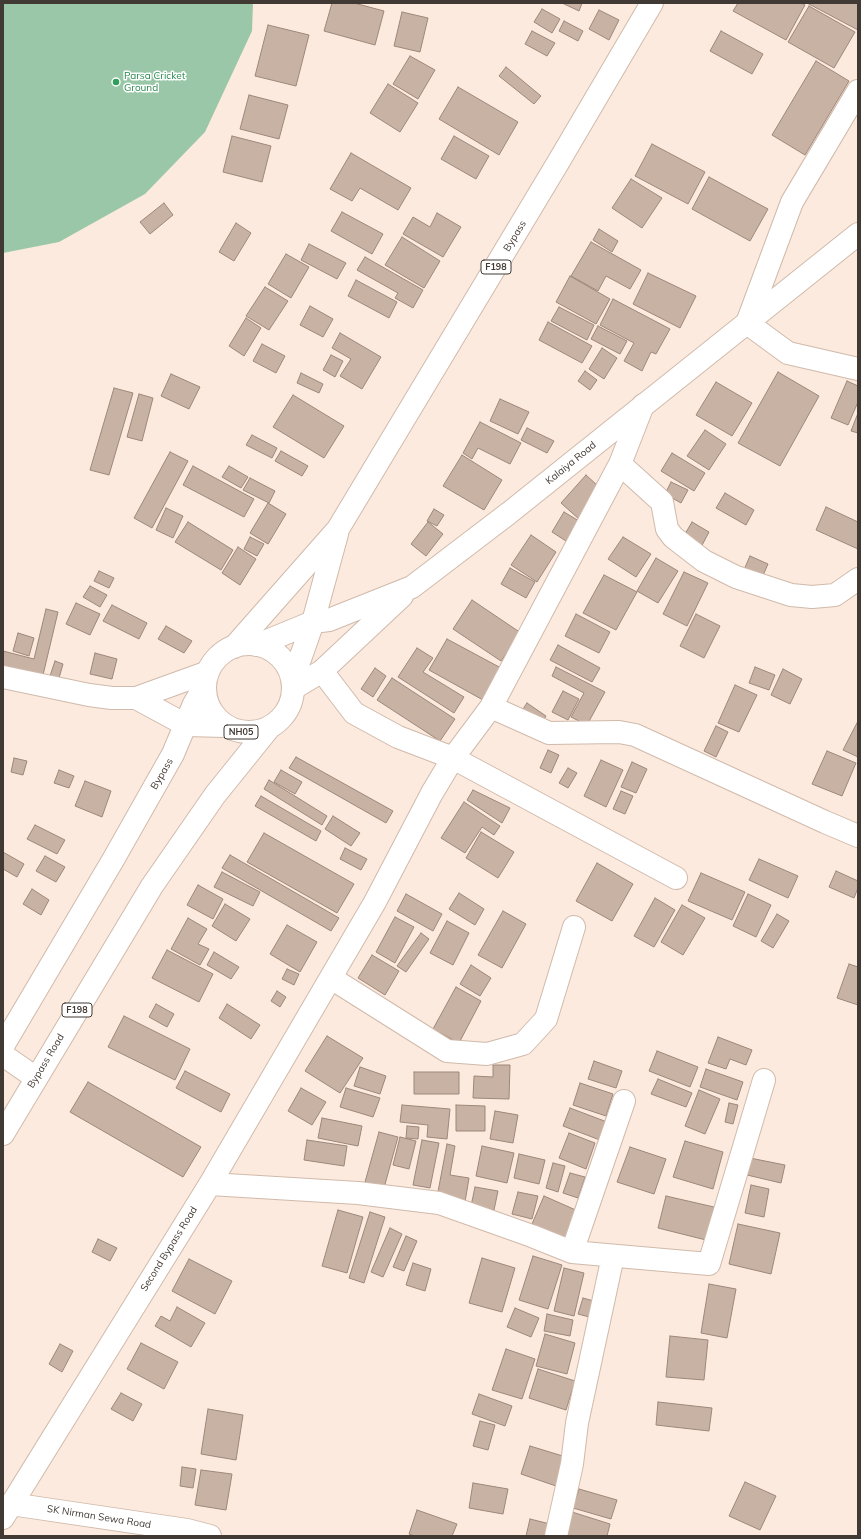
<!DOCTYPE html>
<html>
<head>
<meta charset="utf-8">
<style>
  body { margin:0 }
  #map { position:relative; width:861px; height:1539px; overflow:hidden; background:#fceade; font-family:Mulish,sans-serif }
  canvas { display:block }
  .frame { position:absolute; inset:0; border:4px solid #413933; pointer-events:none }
</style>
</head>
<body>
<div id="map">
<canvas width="861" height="1539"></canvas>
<div class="frame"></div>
</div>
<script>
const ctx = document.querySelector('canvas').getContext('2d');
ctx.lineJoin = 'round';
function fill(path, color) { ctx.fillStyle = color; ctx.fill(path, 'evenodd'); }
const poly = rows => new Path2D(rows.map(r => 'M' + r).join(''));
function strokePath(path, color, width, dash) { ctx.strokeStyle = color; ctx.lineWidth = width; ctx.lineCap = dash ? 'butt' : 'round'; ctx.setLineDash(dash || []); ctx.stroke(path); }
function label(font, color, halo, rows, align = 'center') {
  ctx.font = font + ' Mulish,sans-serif'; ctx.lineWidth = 3; ctx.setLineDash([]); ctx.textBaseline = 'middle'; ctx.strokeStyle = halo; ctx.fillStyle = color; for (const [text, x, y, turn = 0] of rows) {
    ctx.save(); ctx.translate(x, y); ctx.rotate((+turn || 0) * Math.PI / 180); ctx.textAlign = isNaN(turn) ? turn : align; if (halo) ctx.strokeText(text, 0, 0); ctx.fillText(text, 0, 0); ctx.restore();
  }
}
fill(poly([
  [3,3,253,3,252,31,205,132,145,194,59,242,3,253]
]), '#9ac7a7');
const building = poly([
  [332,3,354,3,384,11,375,45,324,31,332,3],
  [562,3,582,3,579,11,562,3],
  [738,3,801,3,805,5,786,40,733,11,738,3],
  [807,3,858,3,858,30,807,3],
  [809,6,855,32,834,68,788,42,809,6],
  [542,9,560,19,552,33,534,22,542,9],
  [599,10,619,20,609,40,589,29,599,10],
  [402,12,428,18,420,52,394,46,402,12],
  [564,21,583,31,578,41,559,31,564,21],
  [268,25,309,35,296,86,255,76,268,25],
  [532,31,555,43,547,56,525,44,532,31],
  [721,31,763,54,752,74,710,51,721,31],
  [410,56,435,70,418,99,393,84,410,56],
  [816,61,849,81,805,155,772,135,816,61],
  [506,67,541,96,534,104,499,76,506,67],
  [388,84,418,103,400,132,370,113,388,84],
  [458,87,518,122,499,155,439,119,458,87],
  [249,95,288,105,279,139,240,129,249,95],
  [232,136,271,146,262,182,223,172,232,136],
  [454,136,489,156,476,179,441,159,454,136],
  [652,144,705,172,688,204,635,176,652,144],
  [351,153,411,188,398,210,360,188,352,201,330,189,351,153],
  [709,177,768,209,750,241,692,209,709,177],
  [631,179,662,198,642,228,612,208,631,179],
  [164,203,173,215,150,234,140,222,164,203],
  [342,212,383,234,372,254,331,231,342,212],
  [437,213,461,227,443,257,403,234,413,217,430,227,437,213],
  [236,223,251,233,234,261,219,252,236,223],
  [599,229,618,241,612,252,593,240,599,229],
  [402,237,440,261,424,288,385,265,402,237],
  [591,242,641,270,630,289,606,276,598,291,571,276,591,242],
  [309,244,346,263,337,279,301,260,309,244],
  [286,254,309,267,291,298,268,284,286,254],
  [365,257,423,290,413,308,395,298,398,293,357,270,365,257],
  [648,273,696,296,680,328,633,304,648,273],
  [570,276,610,299,596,324,556,302,570,276],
  [356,280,397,302,389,318,348,296,356,280],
  [265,287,288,301,269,330,246,316,265,287],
  [613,299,670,329,656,354,651,352,642,371,624,361,634,343,600,325,613,299],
  [310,306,333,319,323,337,300,325,310,306],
  [559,307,594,325,587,340,551,321,559,307],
  [246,318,261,328,244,356,229,346,246,318],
  [548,322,592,346,582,363,539,340,548,322],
  [598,326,627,341,620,354,591,339,598,326],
  [340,333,381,357,362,389,340,376,351,359,332,348,340,333],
  [262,344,285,356,276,373,253,361,262,344],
  [602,348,617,358,604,379,589,369,602,348],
  [331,355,343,361,335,377,323,370,331,355],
  [585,371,597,380,590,390,578,381,585,371],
  [778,372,819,396,780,466,738,443,778,372],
  [301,373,323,384,319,393,297,383,301,373],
  [171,374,200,387,189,409,161,396,171,374],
  [847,381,858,386,858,402,848,425,831,418,847,381],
  [716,382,752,403,732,436,696,415,716,382],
  [114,388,133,393,109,475,90,470,114,388],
  [139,394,153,398,142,441,127,437,139,394],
  [293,395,344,426,324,458,273,427,293,395],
  [500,399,529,412,518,434,490,421,500,399],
  [858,413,858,433,851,431,858,413],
  [480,422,521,443,510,464,478,448,472,459,463,453,480,422],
  [527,428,554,441,547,453,521,440,527,428],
  [705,430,726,444,709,470,687,456,705,430],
  [252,435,277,448,272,458,246,445,252,435],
  [281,451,308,466,302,476,275,461,281,451],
  [170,452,188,461,152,528,134,518,170,452],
  [672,453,705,473,694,491,661,471,672,453],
  [462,455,502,480,484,510,443,486,462,455],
  [193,466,254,499,244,517,183,485,193,466],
  [229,466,248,477,241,488,222,477,229,466],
  [586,475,598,486,580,520,561,503,586,475],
  [250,478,275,491,269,503,243,490,250,478],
  [671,482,688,490,681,503,665,494,671,482],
  [725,493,754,510,746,525,716,508,725,493],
  [268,503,286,514,268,544,250,533,268,503],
  [826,507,858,522,858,549,816,530,826,507],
  [166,508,183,516,173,538,156,530,166,508],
  [434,509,444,515,437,526,427,521,434,509],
  [564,512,579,521,566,541,552,532,564,512],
  [188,522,233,550,221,570,175,542,188,522],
  [428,522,443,534,426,556,411,544,428,522],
  [692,522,709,532,699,551,681,541,692,522],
  [531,535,556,552,537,582,511,565,531,535],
  [250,537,264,544,257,556,244,549,250,537],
  [623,537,651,554,636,577,608,559,623,537],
  [238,547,256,559,240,585,222,573,238,547],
  [750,556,768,564,761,580,743,572,750,556],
  [656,558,678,571,658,603,637,591,656,558],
  [510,568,535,582,526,598,501,584,510,568],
  [99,571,114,578,109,588,94,581,99,571],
  [684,572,708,583,687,626,663,614,684,572],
  [604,575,637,592,616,630,583,613,604,575],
  [90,586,107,595,100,607,83,597,90,586],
  [472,600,521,633,501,661,453,629,472,600],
  [76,603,100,614,90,635,66,624,76,603],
  [112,605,147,623,139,639,103,621,112,605],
  [46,609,58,612,43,675,3,666,3,651,34,659,46,609],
  [576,614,610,632,599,653,565,636,576,614],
  [696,614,720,626,704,658,680,646,696,614],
  [166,626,192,641,184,653,158,639,166,626],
  [18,633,34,638,29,656,13,651,18,633],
  [447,639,501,668,483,700,429,670,447,639],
  [558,645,600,668,592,682,550,660,558,645],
  [417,648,433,658,423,672,464,697,454,713,398,677,417,648],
  [95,653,117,659,112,679,90,674,95,653],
  [55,661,63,664,59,678,50,676,55,661],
  [556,667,605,692,587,725,571,717,584,693,552,676,556,667],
  [755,667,775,675,769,690,749,683,755,667],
  [375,668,386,676,373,697,361,689,375,668],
  [783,669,802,679,790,704,771,695,783,669],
  [392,678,455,719,440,741,377,700,392,678],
  [735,685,757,695,739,732,718,723,735,685],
  [563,691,579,699,568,720,552,712,563,691],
  [527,703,546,716,539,728,519,715,527,703],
  [858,721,858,757,843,750,858,721],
  [716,726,728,732,716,757,704,751,716,726],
  [548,750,559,755,551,773,540,768,548,750],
  [827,751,856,763,842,796,812,784,827,751],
  [296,757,393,811,386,823,289,768,296,757],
  [14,758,27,761,23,775,11,772,14,758],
  [601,760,623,770,606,807,584,796,601,760],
  [632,762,647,769,636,793,621,787,632,762],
  [568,768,577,773,568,788,559,783,568,768],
  [59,770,74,776,69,788,54,783,59,770],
  [281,770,302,782,295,794,274,782,281,770],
  [269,780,327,816,322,825,264,789,269,780],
  [85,781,111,791,102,817,75,806,85,781],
  [473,790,510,808,502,823,467,800,473,790],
  [621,791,633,796,625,814,613,809,621,791],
  [261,796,321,831,316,841,255,806,261,796],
  [464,802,500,826,494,835,482,827,465,853,441,838,464,802],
  [333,816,360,833,351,846,325,829,333,816],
  [35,825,65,840,57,854,27,839,35,825],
  [481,832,514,852,498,878,466,858,481,832],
  [264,833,354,884,337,913,247,862,264,833],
  [345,848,367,859,361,870,340,859,345,848],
  [3,852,24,864,17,877,3,869,3,852],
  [230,855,339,918,331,931,222,868,230,855],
  [45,856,65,867,56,882,36,871,45,856],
  [759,859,798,876,788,898,749,880,759,859],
  [597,863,633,884,612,921,576,901,597,863],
  [836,871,858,881,858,888,854,898,829,887,836,871],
  [222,872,260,892,253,906,214,887,222,872],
  [701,873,745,892,732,920,688,901,701,873],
  [198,885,223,899,213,919,187,905,198,885],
  [32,889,49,900,41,915,23,904,32,889],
  [459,893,484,909,475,925,449,909,459,893],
  [406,894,442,914,433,931,397,911,406,894],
  [748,894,771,905,756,937,733,926,748,894],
  [655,898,675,910,654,947,634,936,655,898],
  [225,904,250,919,236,941,212,926,225,904],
  [682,905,705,918,683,955,661,942,682,905],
  [503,911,526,924,502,968,478,955,503,911],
  [777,914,789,921,773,948,761,941,777,914],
  [395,917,414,927,395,963,376,952,395,917],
  [188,918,207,929,198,944,209,949,200,965,171,949,188,918],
  [447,921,469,933,453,965,430,953,447,921],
  [287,925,317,942,300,972,270,954,287,925],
  [421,933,429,939,406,972,397,966,421,933],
  [167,950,213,974,199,1002,152,978,167,950],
  [214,952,239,967,231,979,207,965,214,952],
  [372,955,399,971,385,995,358,978,372,955],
  [849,964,858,967,858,1005,837,998,849,964],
  [471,965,491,978,480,996,460,984,471,965],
  [287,969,299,974,294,985,282,979,287,969],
  [456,987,481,1001,459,1043,433,1029,456,987],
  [277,991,286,997,280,1007,271,1001,277,991],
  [156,1004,174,1014,167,1027,149,1017,156,1004],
  [227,1004,260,1025,251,1039,219,1018,227,1004],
  [124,1016,190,1049,175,1080,108,1047,124,1016],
  [327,1036,363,1058,340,1093,305,1071,327,1036],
  [718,1037,752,1050,746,1065,730,1059,726,1069,708,1063,718,1037],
  [657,1051,698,1067,690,1087,649,1071,657,1051],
  [594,1061,622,1071,616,1088,588,1079,594,1061],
  [493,1065,510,1065,509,1099,473,1098,474,1076,493,1077,493,1065],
  [360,1067,386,1076,380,1094,354,1086,360,1067],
  [706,1069,743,1082,737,1100,700,1087,706,1069],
  [185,1071,230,1094,221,1112,176,1088,185,1071],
  [414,1072,459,1072,459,1094,414,1094,414,1072],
  [658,1079,692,1093,686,1107,651,1094,658,1079],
  [88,1082,201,1147,183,1177,70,1112,88,1082],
  [580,1083,613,1094,606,1116,573,1105,580,1083],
  [301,1088,326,1102,312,1125,288,1111,301,1088],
  [346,1088,380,1098,373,1117,340,1107,346,1088],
  [699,1090,720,1099,705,1134,685,1126,699,1090],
  [729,1103,738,1105,733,1124,725,1122,729,1103],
  [402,1105,450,1109,447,1139,427,1137,428,1125,400,1122,402,1105],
  [456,1105,485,1106,485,1131,456,1131,456,1105],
  [570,1108,607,1122,600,1140,563,1126,570,1108],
  [495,1111,518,1115,513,1143,490,1139,495,1111],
  [322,1118,362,1126,358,1146,318,1138,322,1118],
  [407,1126,419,1127,418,1139,406,1138,407,1126],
  [379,1132,398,1137,384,1188,365,1182,379,1132],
  [569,1133,595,1143,586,1169,559,1158,569,1133],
  [400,1137,416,1141,409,1169,393,1165,400,1137],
  [307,1140,347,1146,344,1166,304,1160,307,1140],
  [422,1140,439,1143,430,1188,413,1185,422,1140],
  [685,1141,723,1152,713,1189,673,1177,685,1141],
  [447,1144,455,1146,450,1175,469,1178,465,1202,437,1197,447,1144],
  [482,1146,514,1153,507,1183,476,1176,482,1146],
  [630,1147,666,1159,654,1194,617,1182,630,1147],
  [519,1154,545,1160,539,1184,514,1178,519,1154],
  [750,1158,785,1165,781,1183,747,1175,750,1158],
  [553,1163,565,1166,558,1192,546,1188,553,1163],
  [570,1173,585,1177,578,1198,563,1193,570,1173],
  [751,1185,769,1189,764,1217,745,1213,751,1185],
  [475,1187,498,1191,494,1210,471,1206,475,1187],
  [518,1192,538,1196,532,1219,512,1214,518,1192],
  [544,1196,578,1211,565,1239,532,1224,544,1196],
  [666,1196,714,1207,706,1240,658,1228,666,1196],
  [338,1210,363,1217,347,1273,322,1266,338,1210],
  [370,1212,385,1217,364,1283,349,1278,370,1212],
  [738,1224,780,1233,771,1274,729,1264,738,1224],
  [390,1228,402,1234,383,1277,371,1272,390,1228],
  [406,1236,417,1241,404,1271,393,1267,406,1236],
  [98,1239,117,1248,110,1261,92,1252,98,1239],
  [533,1256,562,1265,548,1309,519,1300,533,1256],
  [482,1258,515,1268,502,1312,469,1303,482,1258],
  [189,1259,232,1281,215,1314,172,1291,189,1259],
  [413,1263,431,1269,425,1291,406,1285,413,1263],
  [564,1268,584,1273,574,1316,554,1311,564,1268],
  [709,1284,736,1289,727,1338,701,1333,709,1284],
  [583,1298,597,1302,593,1318,578,1314,583,1298],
  [177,1307,205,1323,191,1347,155,1326,161,1316,170,1321,177,1307],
  [515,1308,539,1318,531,1337,507,1327,515,1308],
  [547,1314,573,1320,570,1336,544,1331,547,1314],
  [545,1334,575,1343,567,1374,536,1366,545,1334],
  [670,1336,708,1340,704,1380,666,1377,670,1336],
  [141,1343,178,1362,164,1389,127,1369,141,1343],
  [60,1344,73,1351,62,1372,49,1364,60,1344],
  [506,1349,535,1359,522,1399,492,1390,506,1349],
  [538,1369,575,1381,566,1410,529,1398,538,1369],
  [121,1393,142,1404,133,1421,111,1409,121,1393],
  [479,1394,512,1406,505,1426,472,1414,479,1394],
  [658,1402,712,1408,709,1431,656,1425,658,1402],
  [208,1409,243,1415,236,1460,201,1454,208,1409],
  [480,1421,495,1425,488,1450,473,1446,480,1421],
  [530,1446,566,1457,556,1486,521,1474,530,1446],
  [182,1467,196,1469,193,1488,180,1486,182,1467],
  [201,1470,232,1474,226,1510,195,1505,201,1470],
  [745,1482,776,1496,760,1530,729,1516,745,1482],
  [473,1483,508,1489,503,1514,469,1508,473,1483],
  [579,1489,617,1500,611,1519,573,1508,579,1489],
  [417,1510,457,1524,452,1536,415,1536,409,1534,417,1510],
  [572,1512,610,1524,607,1536,565,1536,572,1512],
  [530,1519,550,1524,547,1536,526,1536,530,1519]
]);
fill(building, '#c8b2a4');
strokePath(building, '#9d877a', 1);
const minor = poly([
  [858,91,792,202,747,323,788,353,858,369],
  [620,464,662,502,667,529,673,537,704,561,736,577,791,595,812,597,835,595,858,579],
  [322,671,354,713,398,737,453,758,676,878],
  [491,707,620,464,643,405],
  [331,978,447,1051,487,1054,523,1044,546,1019,574,927],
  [3,1055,36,1078],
  [210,1184,358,1193,439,1203,532,1236,572,1252,624,1101],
  [572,1252,709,1264,764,1080],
  [11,1504,187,1530,210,1536],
  [3,1518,210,1184,375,902,432,793,453,758,491,707,549,733,619,732,635,735,825,822,858,836],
  [556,1536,572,1464,577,1423,613,1256]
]);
const secondary = poly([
  [257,645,313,622,329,620,412,587,509,513,858,234],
  [3,677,89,695,112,698,136,698,208,672],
  [294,688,322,671,402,596],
  [136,698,186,725,225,726]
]);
const primary = poly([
  '205 688a44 44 0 1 1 88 0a44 44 0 1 1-88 0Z',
  [234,647,338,529,559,161,652,3],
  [293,679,313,622,337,534],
  [3,1046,113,860,173,754,194,704,205,685],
  [3,1134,152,886,215,795,269,728]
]);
strokePath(minor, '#d0baab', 24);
strokePath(secondary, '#d0baab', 24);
strokePath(primary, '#d0baab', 24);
strokePath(minor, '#fff', 22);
strokePath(secondary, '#fff', 22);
strokePath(primary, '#fff', 22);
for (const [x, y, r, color] of [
  [116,82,4,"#2e9e5b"]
]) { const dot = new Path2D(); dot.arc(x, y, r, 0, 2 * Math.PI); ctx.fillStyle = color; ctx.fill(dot); strokePath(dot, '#fff', 1.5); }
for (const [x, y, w] of [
  [496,267,30],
  [241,732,34],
  [77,1010,30]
]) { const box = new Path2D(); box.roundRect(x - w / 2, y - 7, w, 14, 3); ctx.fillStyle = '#fff'; ctx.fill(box); strokePath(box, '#413933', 1); }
label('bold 9px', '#413933', null, [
  ["F198",496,267],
  ["NH05",241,732],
  ["F198",77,1010]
]);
label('10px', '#27864d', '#fff', [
  ["Parsa Cricket",124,76],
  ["Ground",124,88]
], 'left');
label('10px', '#413933', '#fff', [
  ["Bypass",515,236,-59],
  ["Kalaiya Road",571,463,-39],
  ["Bypass",162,774,-60],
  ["Bypass Road",46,1061,-59],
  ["Second Bypass Road",169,1249,-58],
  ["SK Nirman Sewa Road",99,1517,9]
]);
</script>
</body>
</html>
